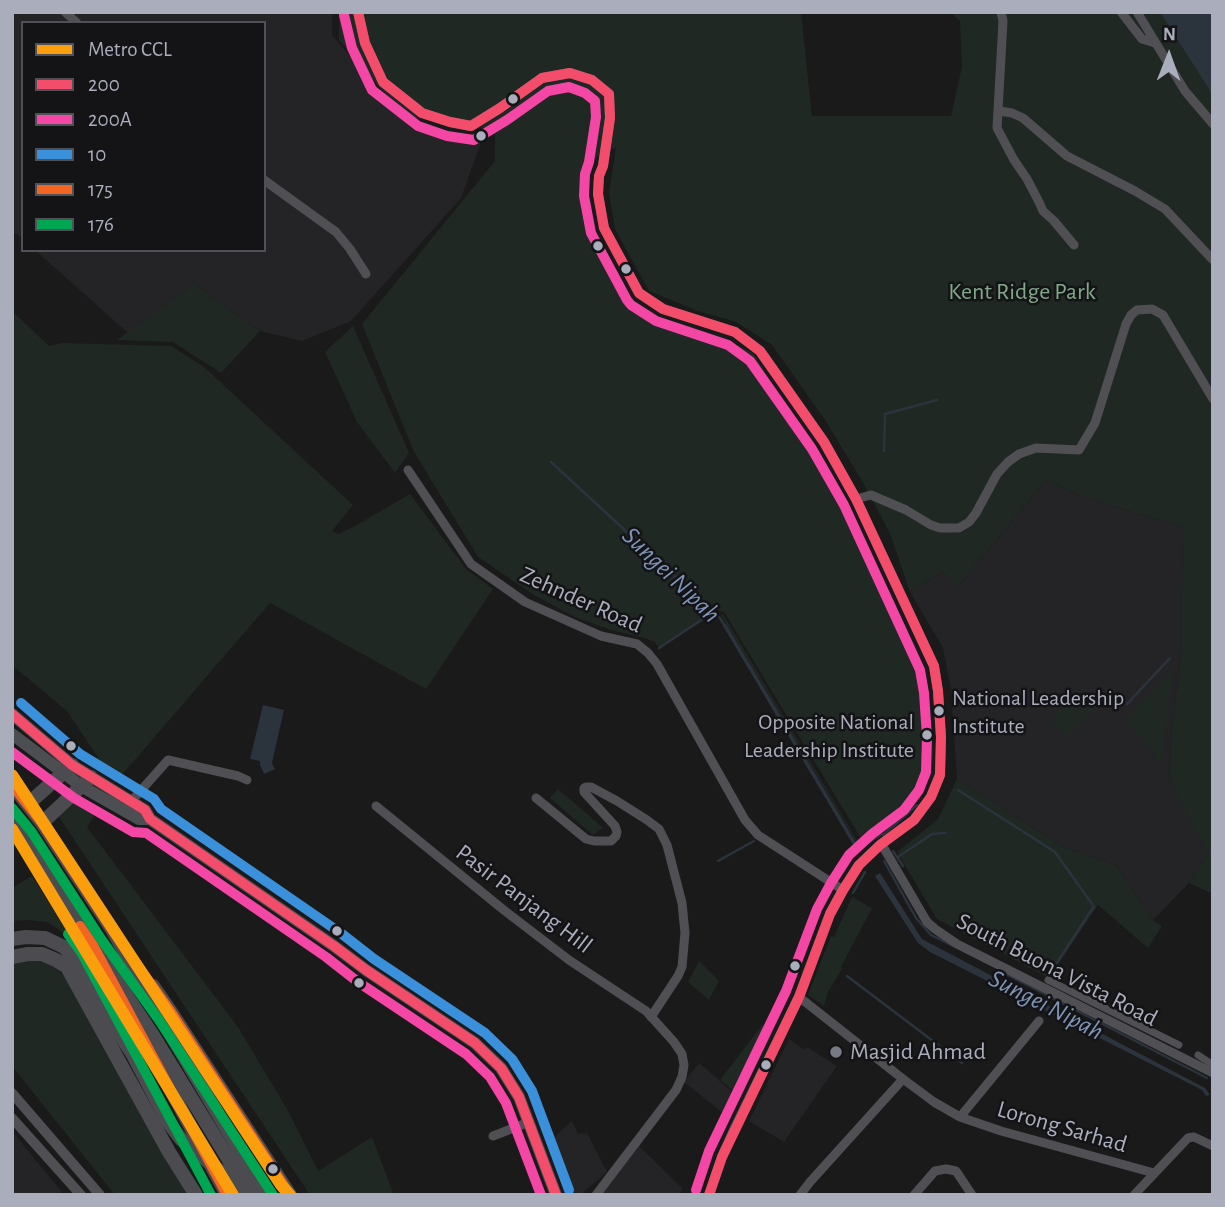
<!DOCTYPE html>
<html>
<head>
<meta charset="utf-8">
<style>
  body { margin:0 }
  #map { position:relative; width:1225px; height:1207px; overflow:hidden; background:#1a1a1a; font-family:"Alegreya Sans",sans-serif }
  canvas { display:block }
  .frame { position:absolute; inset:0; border:14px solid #aaadbc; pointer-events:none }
  .legend { position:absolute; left:21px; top:21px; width:245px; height:231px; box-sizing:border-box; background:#141416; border:2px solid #505158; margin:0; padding:9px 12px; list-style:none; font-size:21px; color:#aaadbc }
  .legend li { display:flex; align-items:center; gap:14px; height:35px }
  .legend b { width:35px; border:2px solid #505158 }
  .north { position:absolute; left:1134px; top:21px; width:70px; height:70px; -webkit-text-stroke:5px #141416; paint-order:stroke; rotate:1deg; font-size:19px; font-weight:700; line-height:28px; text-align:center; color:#aaadbc }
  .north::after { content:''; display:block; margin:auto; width:24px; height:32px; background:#aaadbc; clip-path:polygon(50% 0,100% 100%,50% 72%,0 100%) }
</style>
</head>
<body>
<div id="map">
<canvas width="1225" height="1207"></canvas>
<div class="frame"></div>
<ul class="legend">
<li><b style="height:9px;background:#fa9e0d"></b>Metro CCL</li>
<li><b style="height:9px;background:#f44d6c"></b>200</li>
<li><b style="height:9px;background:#f346a5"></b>200A</li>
<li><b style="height:9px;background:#3a90db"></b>10</li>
<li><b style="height:9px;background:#f26522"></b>175</li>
<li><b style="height:9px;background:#00a651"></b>176</li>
</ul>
<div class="north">N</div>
</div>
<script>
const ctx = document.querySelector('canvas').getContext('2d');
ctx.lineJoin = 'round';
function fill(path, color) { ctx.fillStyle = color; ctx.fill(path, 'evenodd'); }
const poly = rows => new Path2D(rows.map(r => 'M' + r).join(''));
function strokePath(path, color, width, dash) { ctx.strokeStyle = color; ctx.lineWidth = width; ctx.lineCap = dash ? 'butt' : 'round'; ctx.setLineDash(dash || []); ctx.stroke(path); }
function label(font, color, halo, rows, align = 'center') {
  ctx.font = font + ' "Alegreya Sans",sans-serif'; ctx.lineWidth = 5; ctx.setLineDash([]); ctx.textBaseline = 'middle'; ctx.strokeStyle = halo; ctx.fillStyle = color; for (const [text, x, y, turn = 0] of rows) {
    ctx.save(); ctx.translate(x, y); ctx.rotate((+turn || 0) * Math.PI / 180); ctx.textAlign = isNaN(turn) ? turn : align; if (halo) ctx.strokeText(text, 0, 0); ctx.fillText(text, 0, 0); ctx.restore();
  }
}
fill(poly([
  [12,12,332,12,332,35,412,129,481,142,461,198,351,321,302,341,260,331,194,284,128,333,35,250,264,250,264,23,23,23,23,239,16,233,12,234],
  [1046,480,1084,497,1183,527,1181,655,1172,723,1169,780,1209,852,1189,883,1153,920,1116,865,1063,847,957,779,951,689,943,648,910,592,942,571,957,588],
  [789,1039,804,1050,807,1047,837,1066,784,1142,749,1121],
  [699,1063,737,1096,723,1113,684,1082],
  [572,1121,578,1134,587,1133,607,1172,580,1195,574,1195,549,1142],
  [12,1131,64,1195,12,1195],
  [639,1146,682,1188,679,1195,600,1195]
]), '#242426');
fill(poly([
  [339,12,801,12,812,116,951,116,962,67,960,21,951,12,1213,12,1213,894,1189,883,1209,852,1196,832,1169,780,1172,723,1181,655,1183,527,1084,497,1046,480,957,588,942,571,910,592,891,536,864,484,825,420,772,345,736,322,698,311,649,291,615,229,609,193,616,147,589,161,589,196,596,234,625,294,653,315,719,337,753,353,840,490,917,651,927,680,933,754,931,777,905,812,865,845,724,612,706,606,711,611,710,614,659,648,655,642,645,638,611,630,575,617,534,595,478,557,414,452,362,324,495,161,495,130,403,115,339,40],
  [194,284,260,331,221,373,173,342,117,340],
  [12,311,49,346,62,343,171,346,204,367,353,505,332,531,338,534,357,525,410,494,466,569,493,589,426,689,270,603,115,783,67,711,12,665],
  [353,326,409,453,395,473,357,422,325,352],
  [723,614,861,847,860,848,721,615],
  [1173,668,1161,763,1126,720],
  [1081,689,1098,705,1067,737,1050,721],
  [957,779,1063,847,1116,865,1153,920,1162,926,1148,948,1098,905,1049,978,937,919,897,852,938,819],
  [558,789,570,799,603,828,593,835,550,798],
  [77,794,99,808,87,827,238,1027,287,1109,318,1171,372,1137,394,1195,310,1195,57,814],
  [32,876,68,932,65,935,58,929,47,922,28,920,12,921,12,888],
  [852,897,872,908,841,967,842,969,828,992,824,1006,808,995,831,936,834,937],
  [28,959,43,960,56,968,67,978,188,1195,115,1195,12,1066,12,962],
  [699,961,719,981,709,1000,688,982],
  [762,1025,773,1032,741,1097,720,1080]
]), '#1f2822');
fill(poly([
  [1160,12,1213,12,1213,99,1209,89],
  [726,624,858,846,855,848,723,626],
  [263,705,284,710,272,763,275,769,264,774,260,765,260,761,250,759],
  [880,873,922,939,1205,1088,1210,1095,1206,1096,1202,1090,930,952,918,943,875,876]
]), '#2b333d');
strokePath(poly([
  [884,451,885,414,937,400],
  [551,462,720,618,726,628],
  [659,648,712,613],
  [1127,704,1170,658],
  [958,790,1055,852,1092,904],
  [883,835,917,805],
  [855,844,858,849,882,834],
  [893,851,903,866],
  [898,857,932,834,946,833],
  [718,861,754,841],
  [884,861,916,918,931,935,953,946],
  [853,893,865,872],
  [1002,972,1207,1078],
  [1049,975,1094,906],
  [847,976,962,1063]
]), '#2b333d', 2.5);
strokePath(poly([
  [1048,980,1179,1045],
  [1198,1055,1213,1065]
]), '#505054', 7);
strokePath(poly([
  [65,12,77,23],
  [1001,12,1003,21,997,128,1014,160,1027,179,1039,202,1043,211,1054,221,1074,245],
  [1121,12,1142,39,1155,43],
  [1137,12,1185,91,1213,124],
  [999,111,1012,113,1023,118,1067,156,1135,191,1165,209,1213,260],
  [264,180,336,232,350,249,366,274],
  [408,470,471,564,525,602,601,636,637,644,648,653,657,664,745,820,758,835,843,890],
  [856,499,871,495,906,510,931,525,940,528,959,528,969,522,976,513,997,474,1008,462,1019,454,1036,448,1079,450,1095,423,1126,324,1131,315,1137,310,1152,309,1163,315,1213,399],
  [536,798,586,839,594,841,611,841,616,836,617,832,615,826,584,792,584,788,586,787,591,787,617,801,647,820,659,829,667,845,682,903,685,933,682,967,678,976,651,1017],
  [128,805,168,760,238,776,247,780],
  [376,806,505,911,569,960,646,1011,674,1042,682,1054,684,1065,682,1077,676,1090,596,1195],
  [880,845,885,850,927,922,935,929,957,944,1213,1073],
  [799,997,903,1079,934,1102,960,1117,1001,1131,1154,1173],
  [960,1117,1039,1021],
  [493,1136,529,1122],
  [800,1195,810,1182,903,1079],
  [914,1195,935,1171,946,1169,956,1171,972,1195],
  [1134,1195,1188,1138,1194,1137,1213,1146]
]), '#505054', 9);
strokePath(poly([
  [358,12,365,43,383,82,422,113,450,122,471,126,500,108,542,78,570,73,592,80,609,94,610,118,603,166,599,176,598,194,604,228,639,293,663,309,735,332,760,351,824,442,856,499,934,666,938,691,941,737,940,775,931,797,914,820,880,845,859,865,843,890,830,914,799,997,734,1130,722,1157,709,1195],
  [12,1093,100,1195],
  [12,1118,81,1195]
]), '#505054', 10);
strokePath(poly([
  [12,714,72,765,145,810,150,819,334,946,366,970,475,1043,501,1068,519,1097,556,1195],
  [12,734,81,786,139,819,150,819]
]), '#4d4e52', 12);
strokePath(poly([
  [12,785,42,823,113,931,167,1028,266,1195],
  [28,804,72,765],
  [42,823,91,777],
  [12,824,152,1034,248,1191],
  [12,939,26,937,45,938,64,947,79,963,116,1029],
  [12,957,28,954,42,954,56,960,67,967,169,1152,196,1195],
  [153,986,171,1012,290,1195],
  [135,1023,227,1195]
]), '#4c4c50', 14);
strokePath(poly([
  [116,1029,132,1053,168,1122,181,1139,211,1164,252,1195]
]), '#4c4c50', 14);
strokePath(poly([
  [358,12,365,43,383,82,422,113,450,122,471,126,500,108,542,78,570,73,592,80,609,94,610,118,603,166,599,176,598,194,604,228,639,293,663,309,735,332,760,351,824,442,856,499,934,666,938,691,941,737,940,775,931,797,914,820,880,845,859,865,843,890,830,914,799,997,722,1157,709,1195],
  [12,714,72,765,145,810,150,819,334,946,366,970,475,1043,501,1068,519,1097,556,1195]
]), '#f44d6c', 10);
strokePath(poly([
  [344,15,352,48,372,90,418,126,447,136,474,140,507,120,548,91,569,87,585,93,595,101,596,117,589,162,585,174,584,196,591,233,627,300,631,305,656,321,728,345,750,361,812,449,844,505,920,670,924,693,927,737,926,772,919,790,904,810,872,834,849,855,831,883,817,909,786,991,709,1151,696,1190],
  [12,752,74,798,133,832,146,833,326,957,358,982,466,1054,490,1077,506,1103,541,1195]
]), '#f346a5', 10);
strokePath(poly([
  [21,703,80,754,154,799,161,809,342,934,374,959,485,1033,512,1059,532,1091,569,1190]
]), '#3a90db', 10);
strokePath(poly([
  [12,785,42,823,113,931,171,1012,290,1195],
  [80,926,93,945,227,1195]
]), '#f26522', 10);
strokePath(poly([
  [12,808,31,831,101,939,159,1020,273,1195],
  [68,934,81,952,211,1195]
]), '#00a651', 10);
strokePath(poly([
  [12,775,281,1185,290,1195],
  [12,829,233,1195]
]), '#fa9e0d', 12);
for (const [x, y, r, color] of [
  [513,99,6,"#aaadbc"],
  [481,136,6,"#aaadbc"],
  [598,246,6,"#aaadbc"],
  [626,269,6,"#aaadbc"],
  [939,711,6,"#aaadbc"],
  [927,735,6,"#aaadbc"],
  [71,746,6,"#aaadbc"],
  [337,931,6,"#aaadbc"],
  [795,966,6,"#aaadbc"],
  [359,983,6,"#aaadbc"],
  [836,1052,7,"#787a83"],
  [766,1065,6,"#aaadbc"],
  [273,1169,6,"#aaadbc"]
]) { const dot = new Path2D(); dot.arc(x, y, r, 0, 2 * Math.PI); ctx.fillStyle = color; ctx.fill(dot); strokePath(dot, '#141416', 2.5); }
label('22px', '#aaadbc', '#141416', [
  ["National Leadership",952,698],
  ["Institute",952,726],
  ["Opposite National",914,722,"right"],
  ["Leadership Institute",914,750,"right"]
], 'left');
label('24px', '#80a889', '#141416', [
  ["Kent Ridge Park",1022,292]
]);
label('24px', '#aaadbc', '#141416', [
  ["Zehnder Road",581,600,24],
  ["Pasir Panjang Hill",524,899,37],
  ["South Buona Vista Road",1057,970,27],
  ["Lorong Sarhad",1062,1127,16]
]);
label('24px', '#aaadbc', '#141416', [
  ["Masjid Ahmad",850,1052]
], 'left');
label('italic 26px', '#7f94b9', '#141416', [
  ["Sungei Nipah",671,575,44],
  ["Sungei Nipah",1046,1005,27]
]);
</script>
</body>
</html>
